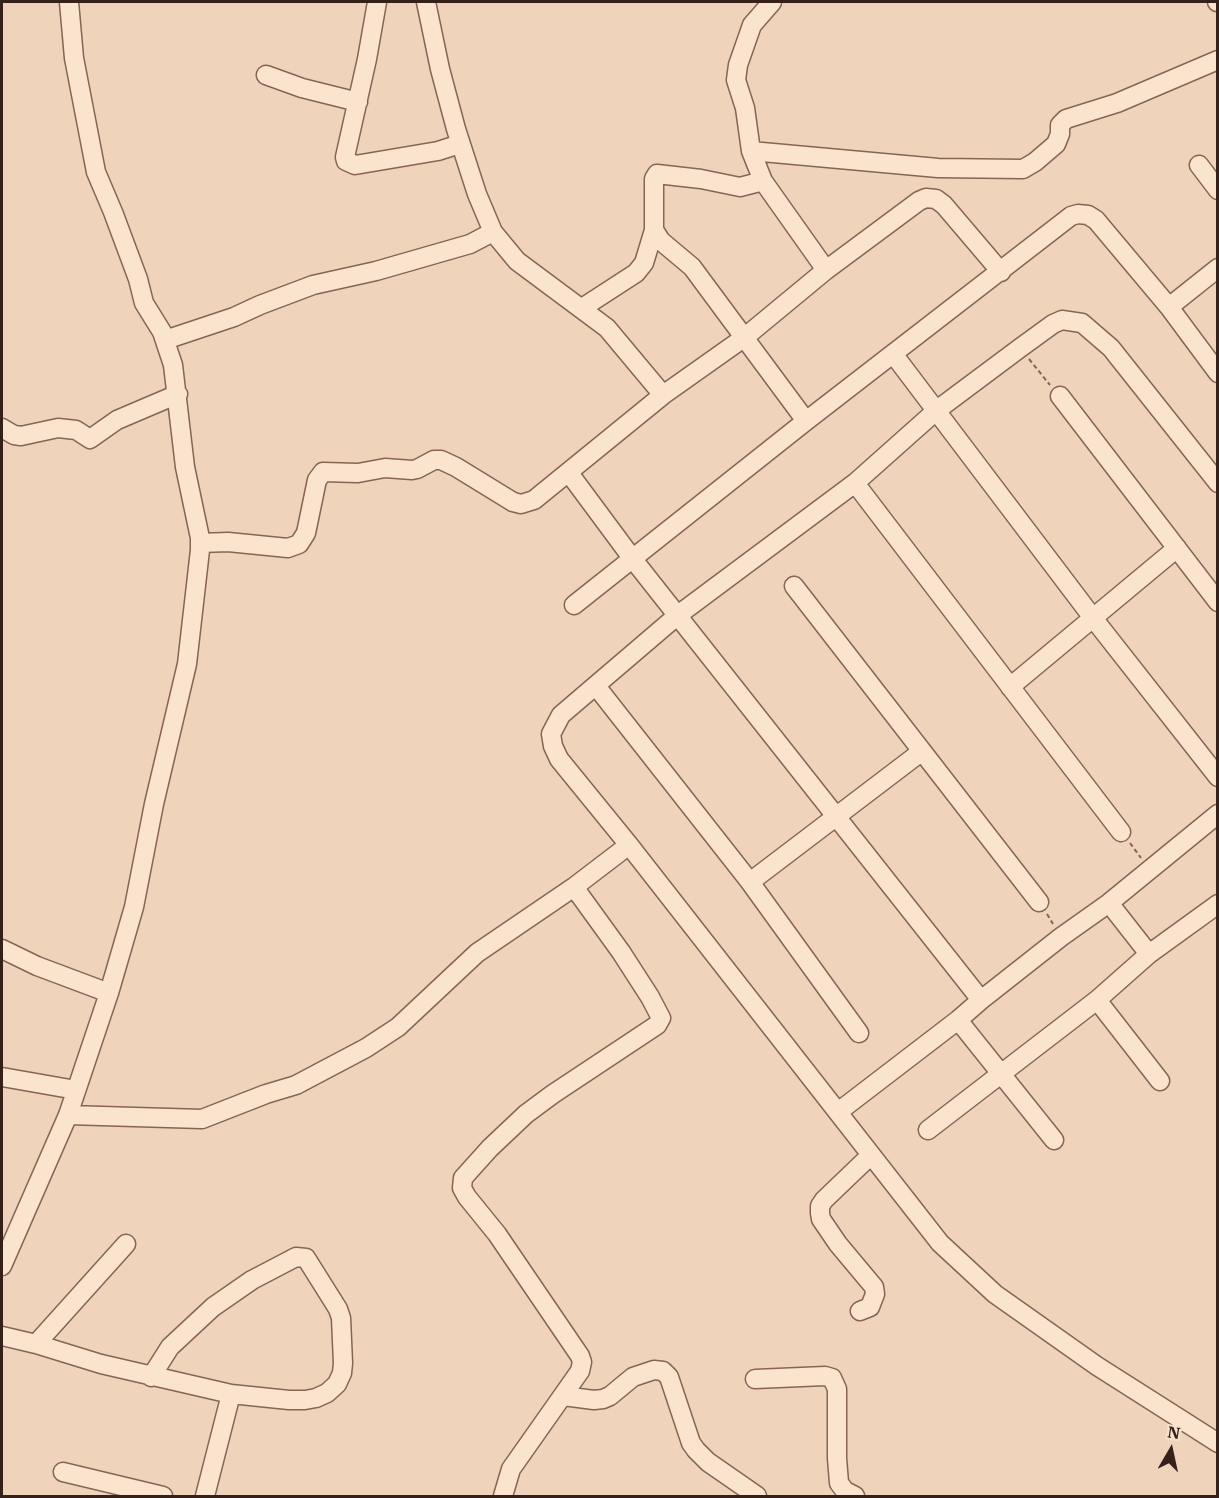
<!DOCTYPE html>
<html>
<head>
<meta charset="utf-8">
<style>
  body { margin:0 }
  #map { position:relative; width:1219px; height:1498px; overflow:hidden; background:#efd4bb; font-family:"IBM Plex Serif",serif }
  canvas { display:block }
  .frame { position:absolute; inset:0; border:3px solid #35211a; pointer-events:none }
  .north { position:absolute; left:1141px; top:1420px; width:60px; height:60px; -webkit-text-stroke:4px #f7e1cb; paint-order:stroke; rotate:9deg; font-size:16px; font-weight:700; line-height:24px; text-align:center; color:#35211a }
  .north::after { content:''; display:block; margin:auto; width:21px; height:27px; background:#35211a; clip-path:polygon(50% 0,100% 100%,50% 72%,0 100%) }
</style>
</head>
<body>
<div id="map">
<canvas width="1219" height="1498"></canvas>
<div class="frame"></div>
<div class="north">N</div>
</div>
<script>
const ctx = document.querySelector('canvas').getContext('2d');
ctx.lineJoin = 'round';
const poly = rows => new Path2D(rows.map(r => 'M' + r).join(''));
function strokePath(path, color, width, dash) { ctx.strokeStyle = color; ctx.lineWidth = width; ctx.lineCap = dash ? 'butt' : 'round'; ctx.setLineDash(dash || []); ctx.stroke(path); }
const minor = poly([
  [377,2,367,59,345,157,346,161,355,165,438,151,460,144],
  [426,2,440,69,456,129,477,194,493,232,517,261,607,328,663,395],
  [772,2,752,25,738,65,736,80,745,108,751,151,763,181,826,270],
  [1217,2,1218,2],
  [266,75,302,88,358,102],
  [751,151,938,168,1023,169,1035,162,1056,144,1060,134,1060,125,1066,119,1117,103,1218,60],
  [1199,165,1218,190],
  [763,181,740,187,701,179,657,174,654,179,654,230,661,241,692,267,806,421],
  [1169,307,1218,268],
  [582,308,636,273,644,263,654,230],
  [165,340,234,317,260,305,313,285,376,271,470,244,493,232],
  [894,355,1093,618,1218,777],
  [1060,396,1218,602],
  [2,428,14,435,21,436,58,428,76,430,90,439,117,420,178,394],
  [569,473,632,558,981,1000],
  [855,483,1121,832],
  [1218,483,1111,348,1082,323,1062,320,1053,324,1020,348,937,410,855,483,678,615,561,715,551,734,553,746,559,759,629,845,940,1243,995,1294,1097,1366,1218,1443],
  [200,543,228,542,288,548,299,544,306,533,317,480,323,472,358,473,385,468,412,470,417,469,434,460,441,460,456,467,513,502,521,504,534,500,663,395,745,337,826,270,919,201,926,198,936,199,944,205,1001,272],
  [794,586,1039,902],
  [574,605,806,421,1071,216,1078,214,1088,215,1096,220,1169,307,1218,373],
  [596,686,750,882,859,1033],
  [1010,687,1177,548],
  [750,882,921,752],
  [1109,903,1149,954],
  [2,949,37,966,109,993],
  [1097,1000,1160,1081],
  [958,1020,1054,1140],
  [2,1077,76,1090],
  [838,1112,958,1020,981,1000,1061,937,1109,903,1218,814],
  [68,1115,202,1119,266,1094,296,1085,366,1048,398,1027,477,953,574,887,629,845],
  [928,1130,1097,1000,1149,954,1218,904],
  [2,1266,68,1115,109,993,134,907,154,804,187,664,200,550,200,538,185,467,173,365,162,332,144,303,138,279,113,212,96,172,74,58,69,2],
  [860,1311,870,1307,875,1294,874,1287,838,1244,821,1219,820,1213,820,1206,824,1200,871,1155],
  [2,1336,36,1344,101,1364,231,1394,205,1496],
  [36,1344,126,1244],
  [151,1377,170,1347,213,1307,252,1280,296,1257,306,1258,338,1309,341,1318,343,1363,342,1373,337,1384,327,1393,316,1398,305,1400,289,1400,231,1394],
  [755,1379,825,1376,832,1378,837,1389,837,1458,839,1483,845,1491,855,1496],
  [563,1396,594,1400,603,1399,610,1396,633,1377,654,1370,663,1371,669,1377,691,1443,696,1450,708,1462,757,1496],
  [63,1472,163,1496],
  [503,1496,511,1469,580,1371,582,1362,580,1356,497,1234,467,1197,462,1188,463,1178,490,1148,526,1114,553,1094,657,1025,661,1018,650,997,621,952,574,887]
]);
strokePath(minor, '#876454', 21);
strokePath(poly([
  [1029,359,1050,385],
  [1130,843,1141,858],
  [1047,914,1053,924]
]), '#876454', 2, [4.5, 3]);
strokePath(minor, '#fae4ce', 18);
</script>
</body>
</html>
